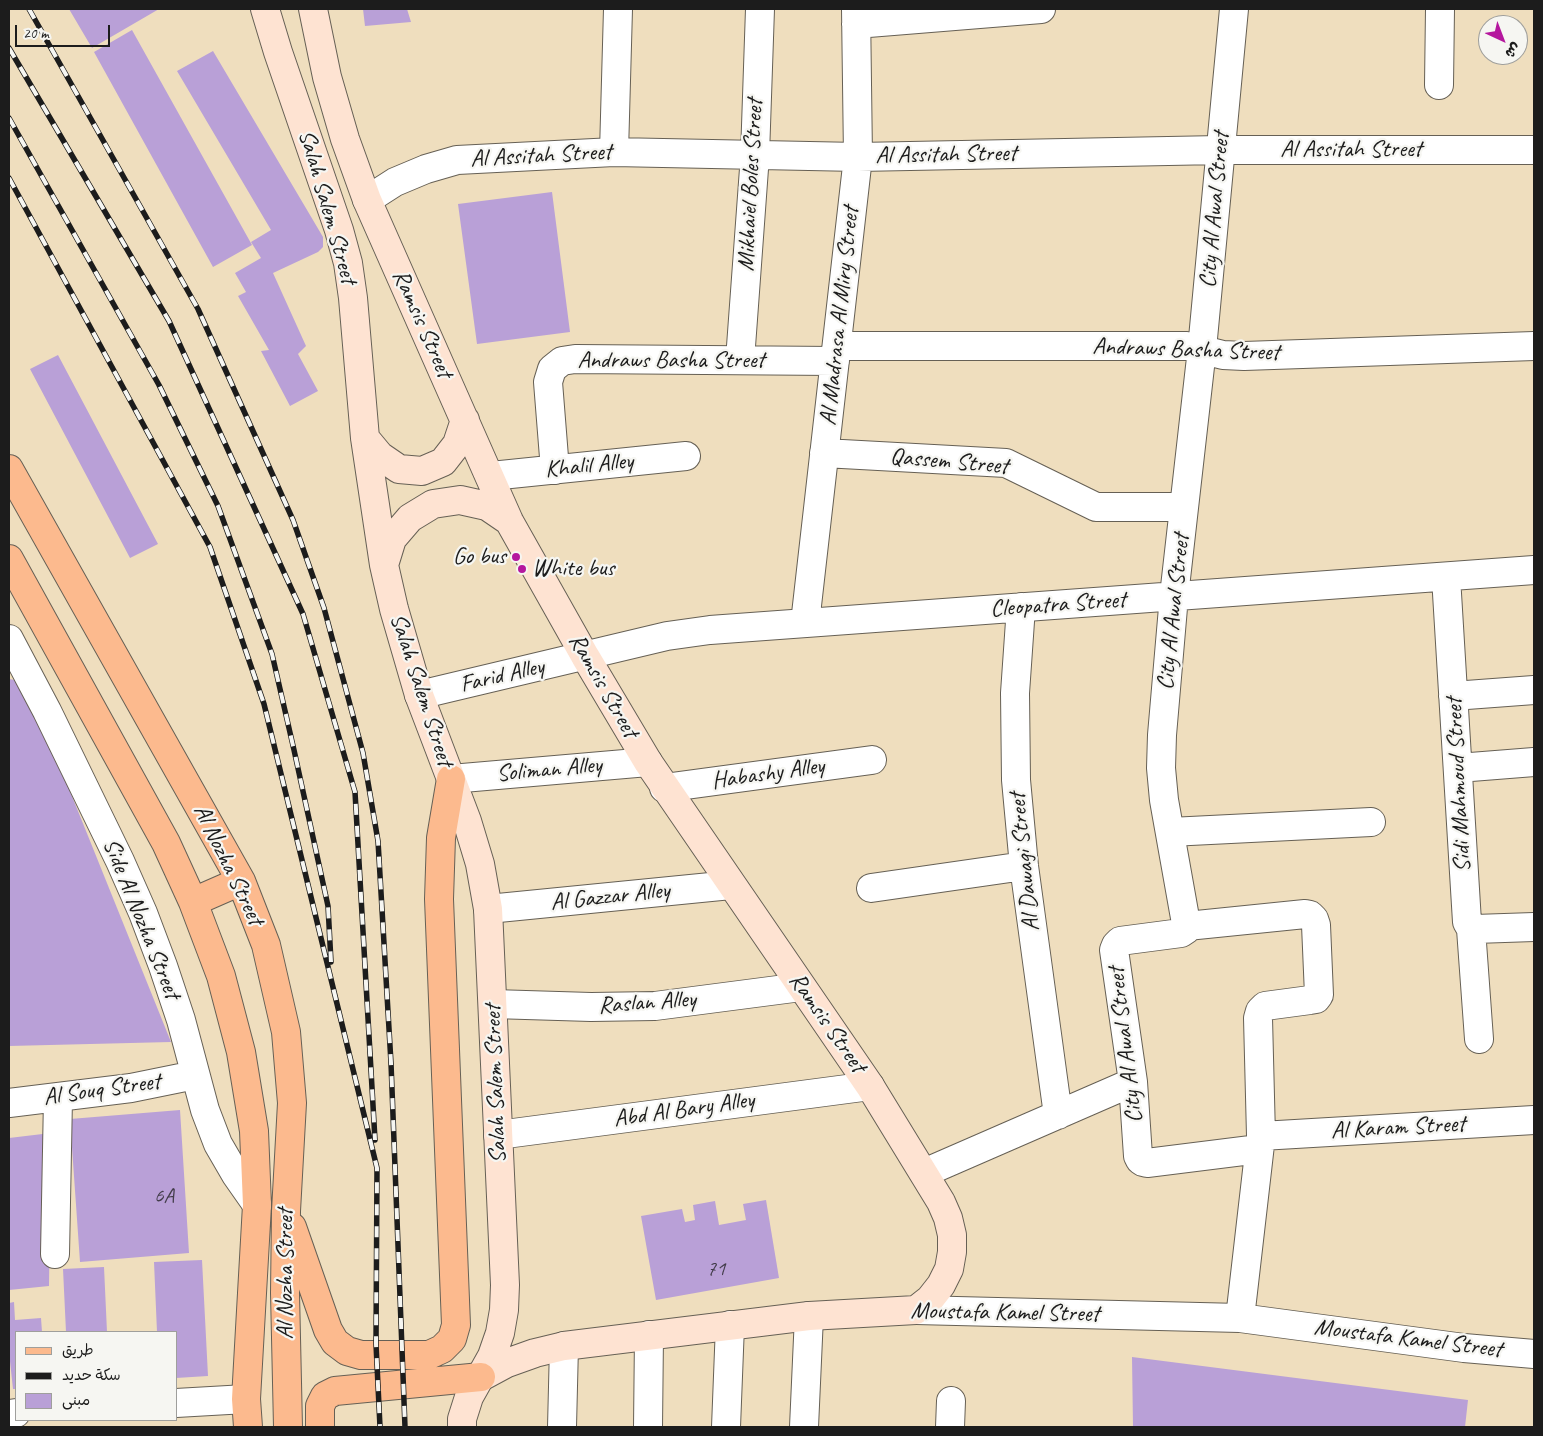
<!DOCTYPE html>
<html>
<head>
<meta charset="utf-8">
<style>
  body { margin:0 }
  #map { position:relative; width:1543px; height:1436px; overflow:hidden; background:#efdebe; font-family:Caveat,"Playpen Sans Arabic",sans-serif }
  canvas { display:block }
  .frame { position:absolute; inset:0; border:10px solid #1c1c1c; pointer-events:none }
  .legend { position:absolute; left:15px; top:1331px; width:162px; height:90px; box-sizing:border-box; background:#f6f6f2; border:1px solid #9f9f9c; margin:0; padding:6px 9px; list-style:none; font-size:15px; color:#1c1c1c }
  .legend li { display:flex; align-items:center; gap:10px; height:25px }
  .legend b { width:25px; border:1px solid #9f9f9c }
  .north { position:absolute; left:1478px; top:15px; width:50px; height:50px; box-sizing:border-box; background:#f6f6f2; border:1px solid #9f9f9c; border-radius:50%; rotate:137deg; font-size:14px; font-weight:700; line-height:20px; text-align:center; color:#1c1c1c }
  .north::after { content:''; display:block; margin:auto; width:18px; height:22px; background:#b5179e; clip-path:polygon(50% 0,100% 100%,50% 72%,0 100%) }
  .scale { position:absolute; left:15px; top:25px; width:95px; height:22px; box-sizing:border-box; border:2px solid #1c1c1c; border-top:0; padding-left:6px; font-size:15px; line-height:18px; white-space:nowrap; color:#1c1c1c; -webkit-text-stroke:4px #f6f6f2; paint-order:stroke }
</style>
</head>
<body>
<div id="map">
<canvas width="1543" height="1436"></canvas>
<div class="frame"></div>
<ul class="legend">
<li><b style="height:6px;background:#fcba8e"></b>طريق</li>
<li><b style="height:6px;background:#1c1c1c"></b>سكة حديد</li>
<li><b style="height:14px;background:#b9a0d7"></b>مبنى</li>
</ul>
<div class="north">ش</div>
<div class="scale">20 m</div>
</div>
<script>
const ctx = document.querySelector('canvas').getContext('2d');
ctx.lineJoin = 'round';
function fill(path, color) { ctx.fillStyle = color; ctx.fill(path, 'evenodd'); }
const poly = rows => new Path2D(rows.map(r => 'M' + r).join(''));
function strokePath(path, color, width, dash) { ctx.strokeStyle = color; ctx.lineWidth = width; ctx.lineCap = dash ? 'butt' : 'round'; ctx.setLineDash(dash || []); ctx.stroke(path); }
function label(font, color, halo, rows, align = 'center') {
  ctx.font = font + ' Caveat,sans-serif'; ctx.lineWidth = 4.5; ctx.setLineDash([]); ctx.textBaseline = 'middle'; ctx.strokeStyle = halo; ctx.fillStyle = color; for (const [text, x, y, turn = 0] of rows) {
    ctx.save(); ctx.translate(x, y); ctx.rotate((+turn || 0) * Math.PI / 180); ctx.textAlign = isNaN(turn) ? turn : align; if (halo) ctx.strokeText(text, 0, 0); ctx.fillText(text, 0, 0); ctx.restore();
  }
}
fill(poly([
  [69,9,159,9,92,48],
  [363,9,407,9,411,22,365,26],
  [132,30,252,245,213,267,94,52],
  [213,51,323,237,323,247,318,252,273,273,306,346,298,354,318,391,290,406,261,351,269,350,238,296,246,292,235,273,261,258,251,242,271,230,177,71],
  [552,192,570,332,477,344,458,204],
  [58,355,158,544,130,558,30,369],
  [9,679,26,682,171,1042,9,1046],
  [180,1110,189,1253,80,1262,70,1119],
  [51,1133,49,1286,9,1290,9,1138],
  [766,1200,779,1278,656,1300,641,1216,682,1209,685,1222,695,1220,693,1205,715,1201,719,1225,746,1220,743,1204],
  [202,1260,208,1376,176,1378,176,1332,157,1332,154,1262],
  [104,1267,107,1332,66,1332,63,1269],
  [14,1302,15,1320,41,1318,42,1332,16,1332,16,1389,13,1389,9,1352,9,1303],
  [1132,1357,1468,1400,1465,1427,1133,1427]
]), '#b9a0d7');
const minor = poly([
  [1234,9,1202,349,1174,596,1162,735,1161,768,1164,800,1187,929,1181,933,1120,941,1116,945,1114,950,1133,1082,1138,1156,1140,1160,1143,1162,1147,1163,1259,1149],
  [856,24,1041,9],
  [1439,85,1440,9],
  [614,152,618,9],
  [367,200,395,182,426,169,457,160,614,152,858,157,1220,150,1534,150],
  [837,346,1187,346,1223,355,1244,356,1534,346],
  [740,360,755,155,760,9],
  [824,453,1006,463,1096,507,1184,507],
  [555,470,548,382,552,369,562,361,575,359,835,361],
  [491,476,686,456],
  [1446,577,1467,922,1471,929,1475,929,1534,927],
  [1021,607,1015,693,1016,780,1024,866,1058,1115],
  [805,623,858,157,856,9],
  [9,639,47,711,120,861,143,913,163,966,181,1020,205,1110,218,1144,236,1175,257,1205],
  [419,695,667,636,710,630,1534,570],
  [1453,696,1534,690],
  [1458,768,1534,762],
  [451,779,648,762],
  [664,788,872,760],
  [1170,832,1371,822],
  [871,888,1024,866],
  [488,909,731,885],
  [1187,926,1305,914,1310,915,1314,919,1316,925,1319,995,1316,999,1310,1000,1265,1006,1260,1011,1258,1018,1261,1136,1240,1318],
  [1471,929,1479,1039],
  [493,1004,591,1007,655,1006,801,987],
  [9,1103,131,1088,195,1075],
  [498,1135,870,1086],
  [1261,1136,1534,1120],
  [924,1173,1133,1082],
  [55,1254,58,1098],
  [916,1310,1240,1318,1464,1348,1534,1354],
  [176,1403,246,1399],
  [9,1414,16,1413],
  [562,1427,564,1346],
  [648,1427,649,1335],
  [726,1427,730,1325],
  [804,1427,809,1316],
  [950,1427,951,1401]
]);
const secondary = poly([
  [265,9,278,52,339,230,348,263,353,298,365,438,384,565,394,609,419,695,467,821,480,864,488,909,505,1285,504,1310,500,1333,492,1356,469,1397,462,1419,462,1427],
  [313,9,327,77,345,139,367,200,509,521,585,656,648,762,870,1086,941,1202,948,1218,952,1235,952,1252,949,1269,941,1285,930,1299,916,1310,809,1316,564,1346,535,1353,507,1363,481,1377],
  [365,438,380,456,399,469,422,471,443,462,457,444,465,420],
  [384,565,392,539,410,518,433,504,460,500,487,506,509,521]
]);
const primary = poly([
  [9,469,241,881,266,945,286,1032,292,1103,286,1211,285,1293,288,1427],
  [9,559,166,843,193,902,221,976,241,1052,254,1131,257,1205,246,1399,248,1427],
  [193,902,241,881],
  [292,1227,328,1330,335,1342,347,1351,361,1355,429,1355,442,1349,452,1339,456,1325,439,899,441,838,451,779],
  [320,1427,320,1406,325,1396,335,1391,481,1377]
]);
strokePath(minor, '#666055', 30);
strokePath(secondary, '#666055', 30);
strokePath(primary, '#666055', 30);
strokePath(minor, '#fff', 28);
strokePath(secondary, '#fee3d2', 28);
strokePath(primary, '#fcba8e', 28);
const rail = poly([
  [29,9,198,309,293,520,324,608,363,753,378,841,391,1063,405,1427],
  [9,48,169,321,303,614,355,792,375,1140],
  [9,118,159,385,218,506,272,654,294,750,328,906,331,962],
  [9,178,210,547,264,704,377,1168,376,1344,380,1427]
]);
strokePath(rail, '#1c1c1c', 5.5);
strokePath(rail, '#f6f6f2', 4, [11]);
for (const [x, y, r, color] of [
  [516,557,5,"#b5179e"],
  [522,569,5,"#b5179e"]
]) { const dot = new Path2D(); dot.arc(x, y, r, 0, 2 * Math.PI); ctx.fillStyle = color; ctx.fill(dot); strokePath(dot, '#f6f6f2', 2); }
label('21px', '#433d4b', null, [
  ["6A",164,1196],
  ["71",716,1269]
]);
label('24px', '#1c1c1c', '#f6f6f2', [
  ["Al Assitah Street",1351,150],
  ["Al Assitah Street",946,155,-1],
  ["Al Assitah Street",541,156,-3],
  ["Mikhaiel Boles Street",751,185,-87],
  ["Salah Salem Street",327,207,74],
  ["City Al Awal Street",1215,210,-85],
  ["Al Madrasa Al Miry Street",840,316,-84],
  ["Ramsis Street",422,324,66],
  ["Andraws Basha Street",1186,350,2],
  ["Andraws Basha Street",671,361],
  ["Qassem Street",949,462,5],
  ["Khalil Alley",589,466,-6],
  ["Cleopatra Street",1058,605,-4],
  ["City Al Awal Street",1174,612,-84],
  ["Farid Alley",502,676,-13],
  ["Ramsis Street",603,686,60],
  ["Salah Salem Street",421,690,72],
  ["Soliman Alley",549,770,-5],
  ["Habashy Alley",768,774,-8],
  ["Sidi Mahmoud Street",1459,785,-93],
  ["Al Dawagi Street",1025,862,-96],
  ["Al Nozha Street",228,865,64],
  ["Al Gazzar Alley",610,897,-6],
  ["Side Al Nozha Street",141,919,68],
  ["Raslan Alley",647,1003,-4],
  ["Ramsis Street",827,1023,55],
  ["City Al Awal Street",1126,1045,-97],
  ["Salah Salem Street",496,1084,-92],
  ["Al Souq Street",102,1090,-8],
  ["Abd Al Bary Alley",684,1110,-8],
  ["Al Karam Street",1398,1128,-3],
  ["Al Nozha Street",286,1274,-90],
  ["Moustafa Kamel Street",1005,1313,1],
  ["Moustafa Kamel Street",1408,1339,7]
]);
label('24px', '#1c1c1c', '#f6f6f2', [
  ["Go bus",506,557],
  ["White bus",532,569,"left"]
], 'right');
</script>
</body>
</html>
